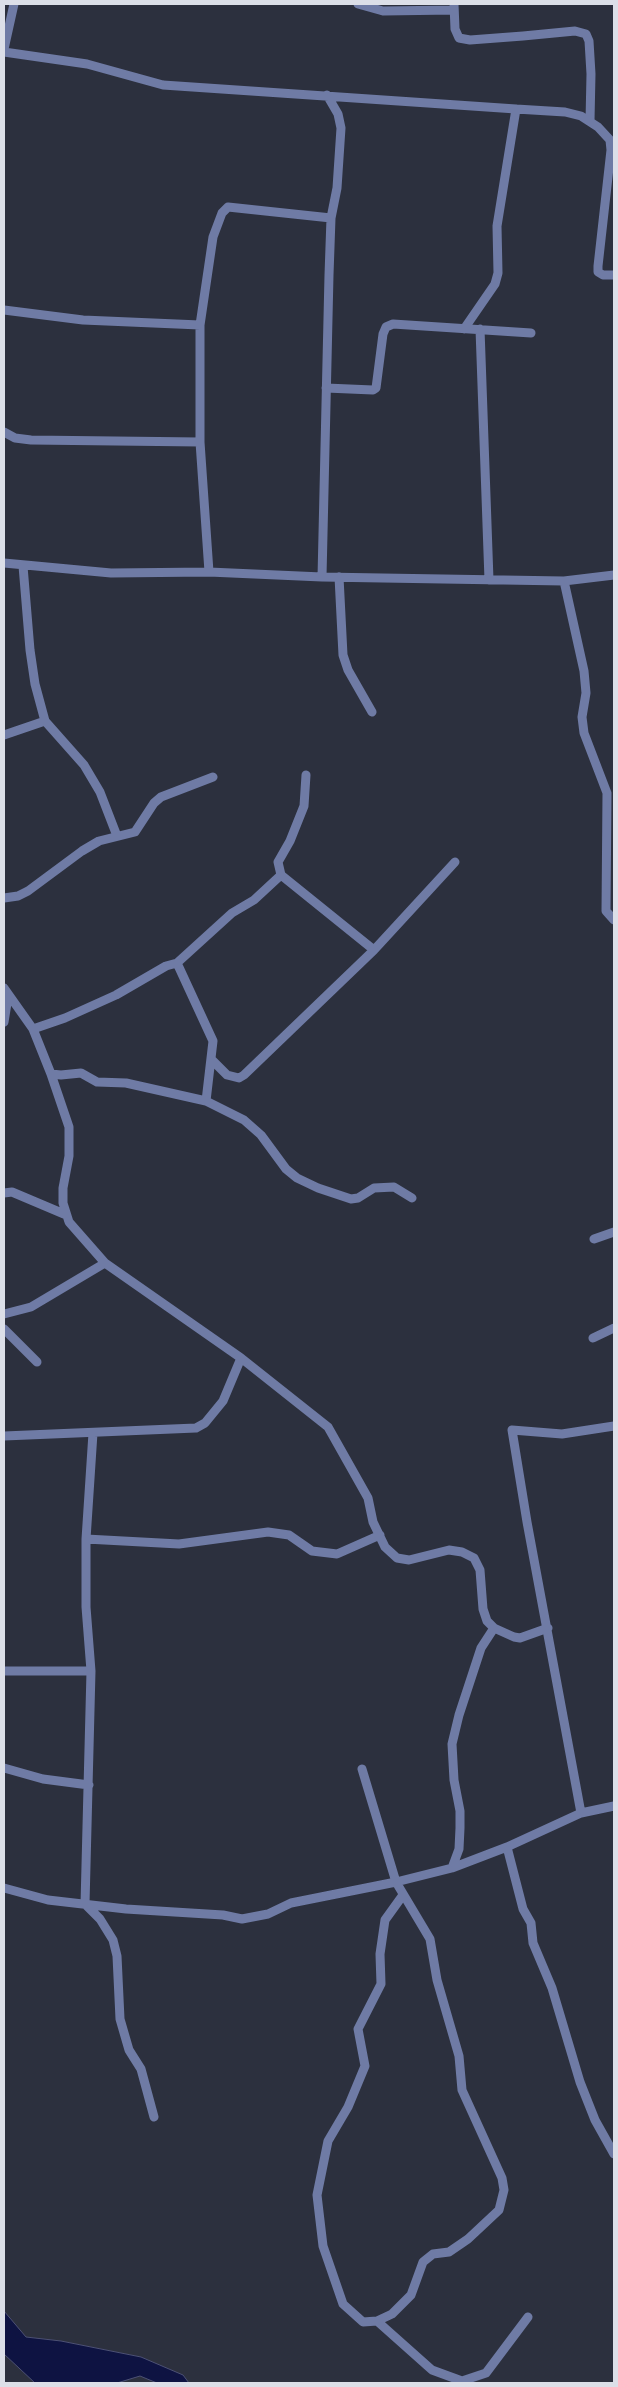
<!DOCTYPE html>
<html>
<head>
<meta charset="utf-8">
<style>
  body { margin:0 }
  #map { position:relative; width:618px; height:2387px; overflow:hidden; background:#2c303e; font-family:Figtree,sans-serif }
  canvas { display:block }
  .frame { position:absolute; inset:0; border:5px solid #dcdfe8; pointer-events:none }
</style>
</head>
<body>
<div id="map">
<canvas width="618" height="2387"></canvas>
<div class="frame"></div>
</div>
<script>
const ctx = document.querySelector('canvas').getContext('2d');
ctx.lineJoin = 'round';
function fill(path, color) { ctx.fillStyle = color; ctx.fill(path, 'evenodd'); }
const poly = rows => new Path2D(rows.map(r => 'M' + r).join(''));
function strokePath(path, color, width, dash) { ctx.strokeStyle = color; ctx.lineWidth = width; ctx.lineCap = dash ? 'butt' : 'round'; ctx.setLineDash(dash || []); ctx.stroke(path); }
const water = poly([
  [4,2311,26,2337,61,2341,141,2357,183,2375,189,2383,157,2383,140,2376,117,2383,35,2383,4,2354,4,2311]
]);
fill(water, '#0e1342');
strokePath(water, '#4c5074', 1);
strokePath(poly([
  [358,4,383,11,454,10],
  [454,4,455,29,459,38,470,40,523,36,575,31,586,34,589,41,591,74,590,121],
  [4,49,14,4],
  [4,52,87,64,163,85,516,109,565,112,581,116,598,127,610,140,611,150,598,266,598,272,603,275,614,275],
  [4,310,83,320,200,325],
  [464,329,495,284,498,273,497,226,516,109],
  [480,329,489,580],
  [326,388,373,390,376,388,383,334,386,327,393,324,531,333],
  [4,432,15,438,31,440,200,442],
  [4,563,111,573,209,572,322,577,564,581,614,575],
  [23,566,30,650,35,684,45,721,84,765,100,792,117,836],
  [209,572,200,442,200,325,213,237,222,213,228,207,331,218],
  [322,577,329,275,331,218,337,188,341,128,338,114,327,95],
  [339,577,343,655,348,670,372,712],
  [564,581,584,671,586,693,582,717,584,733,607,793,606,911,614,920],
  [4,735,45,721],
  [281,875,278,862,290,841,304,806,306,775],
  [4,898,18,896,28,891,82,851,99,841,135,832,154,803,161,797,213,777],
  [177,963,213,1041,206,1101],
  [4,988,33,1029,51,1074,69,1127,69,1156,63,1188,63,1203,69,1222,105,1263,241,1358,328,1427,368,1498,373,1522,385,1547,397,1558,409,1560,449,1550,462,1552,474,1558,480,1570,483,1609,487,1621,494,1628,514,1637,520,1638,548,1628],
  [4,1022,8,997],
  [33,1029,65,1018,116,995,166,966,177,963,232,913,254,900,281,875,374,950],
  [211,1059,227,1075,239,1078,244,1075,374,950,455,862],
  [51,1074,61,1075,81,1073,97,1082,126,1083,206,1101,244,1120,261,1135,286,1169,297,1178,318,1188,351,1199,358,1198,374,1188,394,1187,412,1198],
  [4,1193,12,1192,64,1214],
  [594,1239,614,1232],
  [4,1314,31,1307,105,1263],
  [4,1329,37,1362],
  [593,1338,614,1328],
  [93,1433,86,1539,86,1607,91,1671,85,1904,100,1919,113,1940,117,1956,120,2019,129,2050,141,2069,154,2117],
  [4,1436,196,1428,205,1423,223,1401,241,1358],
  [86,1539,179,1544,268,1532,289,1535,312,1551,337,1554,380,1535],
  [4,1671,91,1671],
  [4,1768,43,1779,89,1785],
  [362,1769,396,1882,430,1939,437,1980,459,2056,462,2090,502,2178,504,2190,499,2210,468,2239,449,2252,433,2254,423,2262,411,2295,392,2314,377,2321,363,2322,343,2304,323,2246,317,2195,328,2141,348,2107,365,2066,358,2029,381,1984,380,1954,385,1920,403,1895],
  [581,1813,527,1522,512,1430,562,1434,614,1426],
  [507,1847,523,1909,531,1923,533,1943,552,1988,580,2082,595,2120,614,2154],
  [452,1868,459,1849,460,1828,460,1811,454,1780,452,1744,459,1715,481,1648,494,1628],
  [4,1888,48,1900,126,1909,223,1915,242,1919,268,1914,291,1903,396,1882,452,1868,507,1847,581,1813,614,1806],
  [377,2321,432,2370,462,2381,486,2373,528,2317]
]), '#6f7ba5', 9);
</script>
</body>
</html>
